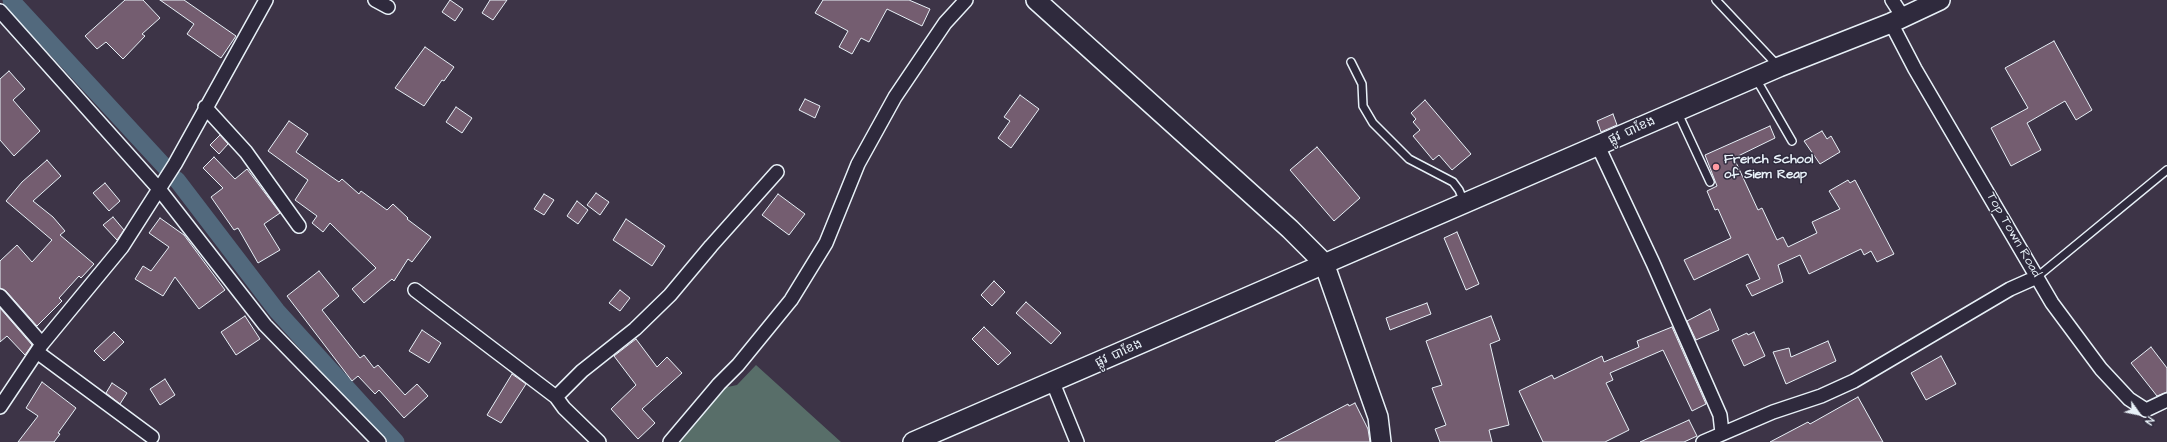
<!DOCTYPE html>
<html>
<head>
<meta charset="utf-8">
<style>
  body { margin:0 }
  #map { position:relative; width:2167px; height:442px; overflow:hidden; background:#3d3447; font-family:"Architects Daughter",sans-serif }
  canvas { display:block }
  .north { position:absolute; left:2119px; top:394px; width:40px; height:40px; -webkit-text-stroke:3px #2f2a3d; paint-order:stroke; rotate:123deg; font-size:11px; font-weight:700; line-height:16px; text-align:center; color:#e8f1f8 }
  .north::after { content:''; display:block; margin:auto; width:14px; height:18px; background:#e8f1f8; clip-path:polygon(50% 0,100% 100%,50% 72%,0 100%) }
</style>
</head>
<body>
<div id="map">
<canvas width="2167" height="442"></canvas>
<div class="north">N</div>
</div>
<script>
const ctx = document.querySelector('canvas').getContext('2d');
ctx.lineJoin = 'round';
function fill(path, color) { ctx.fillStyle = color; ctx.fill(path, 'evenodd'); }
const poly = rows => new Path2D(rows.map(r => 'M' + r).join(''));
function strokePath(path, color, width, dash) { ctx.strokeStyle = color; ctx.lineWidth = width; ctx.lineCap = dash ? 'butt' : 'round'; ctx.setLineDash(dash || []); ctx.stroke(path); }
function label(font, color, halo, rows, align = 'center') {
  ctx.font = font + ' "Architects Daughter","Noto Sans Khmer",sans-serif'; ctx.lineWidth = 3; ctx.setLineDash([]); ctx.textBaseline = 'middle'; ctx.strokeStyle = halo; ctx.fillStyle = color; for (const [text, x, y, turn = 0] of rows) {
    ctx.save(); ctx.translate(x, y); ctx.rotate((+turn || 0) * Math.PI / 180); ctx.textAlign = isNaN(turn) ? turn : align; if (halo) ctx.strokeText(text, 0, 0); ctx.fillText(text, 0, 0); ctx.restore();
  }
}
fill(poly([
  [756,365,841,442,677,442,723,388,737,385]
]), '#586e69');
strokePath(poly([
  [11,0,166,168],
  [177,180,277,311,396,442]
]), '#52697d', 17);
const building = poly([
  [125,0,143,0,160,18,142,34,145,36,123,59,106,42,97,49,85,36,125,0],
  [160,0,184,0,236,36,221,58,187,34,194,24,160,0],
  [450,0,463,9,455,21,442,12,450,0],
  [490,0,507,0,493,20,482,13,490,0],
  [823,0,909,0,930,9,922,26,887,9,869,42,861,38,852,54,839,47,848,31,815,13,823,0],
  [2054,41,2092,110,2076,120,2065,101,2027,123,2041,150,2011,166,1991,128,2028,108,2005,68,2054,41],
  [425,47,454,67,444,81,442,80,424,106,395,88,425,47],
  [9,71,25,89,13,100,40,131,14,156,0,140,0,79,9,71],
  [1020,95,1039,109,1011,148,998,138,1010,121,1004,117,1020,95],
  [805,99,820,106,815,118,799,110,805,99],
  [1425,100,1471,154,1452,170,1439,155,1433,160,1413,136,1420,130,1413,122,1416,119,1411,113,1425,100],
  [456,107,472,118,462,133,446,122,456,107],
  [1613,114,1617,125,1601,132,1597,121,1613,114],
  [289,121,308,134,296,152,339,182,342,179,359,194,361,191,387,210,393,204,408,218,407,219,431,237,412,262,408,259,394,281,392,279,364,303,352,289,376,268,330,223,323,232,312,223,317,216,295,200,308,180,268,151,289,121],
  [1770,126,1775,138,1734,158,1758,210,1762,208,1777,240,1783,237,1788,247,1817,233,1812,222,1840,209,1829,191,1848,180,1850,183,1855,180,1894,254,1877,262,1871,251,1864,255,1861,249,1809,274,1800,255,1778,265,1783,282,1752,296,1746,285,1760,279,1748,254,1694,280,1684,260,1731,238,1718,209,1715,210,1707,191,1717,186,1705,155,1770,126],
  [1822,131,1827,139,1831,136,1840,152,1820,164,1804,141,1822,131],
  [220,135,228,144,219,154,210,145,220,135],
  [1317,147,1360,198,1334,221,1290,170,1317,147],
  [214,157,235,179,247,169,280,213,264,224,280,250,258,263,238,228,234,230,211,197,223,188,203,168,214,157],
  [47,160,61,176,33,201,53,217,65,231,60,235,94,264,81,278,79,276,59,298,62,301,37,326,6,291,0,288,0,261,17,245,32,262,52,240,6,201,22,182,47,160],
  [105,183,120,201,109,211,93,193,105,183],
  [596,193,609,202,600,215,587,205,596,193],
  [544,194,554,200,544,215,534,209,544,194],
  [778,194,805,214,789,235,762,215,778,194],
  [577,201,588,210,578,224,567,216,577,201],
  [113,217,124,230,117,240,103,225,113,217],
  [160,218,184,235,225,290,199,309,175,277,163,296,135,279,143,266,151,271,169,247,149,233,160,218],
  [626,219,665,246,652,266,613,240,626,219],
  [1457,232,1479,284,1466,290,1444,238,1457,232],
  [319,271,339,296,322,310,360,358,364,355,374,368,378,365,405,395,417,384,428,396,404,418,379,390,375,394,358,376,352,381,287,296,319,271],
  [994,281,1005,292,992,306,981,295,994,281],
  [620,290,630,298,620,311,609,303,620,290],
  [1026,302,1061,333,1051,344,1016,313,1026,302],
  [1427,303,1431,314,1390,330,1386,318,1427,303],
  [0,308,32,345,25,355,7,336,0,342,0,308],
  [1710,309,1719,330,1696,340,1687,321,1710,309],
  [245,316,260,339,236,355,221,332,245,316],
  [1491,316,1500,340,1490,344,1509,425,1489,430,1492,442,1440,442,1435,429,1446,425,1432,388,1442,385,1426,341,1491,316],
  [984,327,1011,353,998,365,972,339,984,327],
  [1672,327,1706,404,1692,411,1663,350,1610,373,1613,380,1606,383,1629,430,1605,442,1543,442,1519,391,1552,375,1554,379,1602,356,1604,362,1639,347,1637,341,1672,327],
  [422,330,441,343,429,363,409,351,422,330],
  [114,332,124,342,104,361,94,351,114,332],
  [1754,332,1765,356,1744,366,1732,340,1747,333,1748,335,1754,332],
  [636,339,657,367,667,357,682,373,642,409,655,423,638,439,611,409,636,385,614,356,636,339],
  [1828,341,1836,361,1786,384,1773,352,1789,348,1791,357,1828,341],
  [2151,347,2167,368,2167,392,2157,396,2131,363,2151,347],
  [1941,356,1956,384,1926,400,1911,373,1941,356],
  [512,374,526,384,501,423,487,415,512,374],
  [165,379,175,395,160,405,150,389,165,379],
  [42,382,76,408,58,433,60,434,54,442,18,442,38,416,26,408,42,382],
  [112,383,127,393,120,404,106,393,112,383],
  [1858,397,1883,442,1770,442,1808,422,1810,424,1858,397],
  [1355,403,1368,429,1370,442,1275,442,1348,404,1349,406,1355,403],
  [1689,420,1697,436,1684,442,1640,442,1689,420]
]);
fill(building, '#745d70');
strokePath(building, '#e8f1f8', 1);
const lane = poly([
  [1716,0,1779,67],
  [1351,62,1362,84,1363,106,1373,123,1409,159,1453,182,1459,190,1464,202],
  [1755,77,1792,141],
  [1677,111,1710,182],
  [2037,277,2167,170]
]);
const street = poly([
  [375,0,388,7],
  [1892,0,1903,17],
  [0,11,159,189,265,325,379,442],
  [1891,23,1915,69,2052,303,2101,369,2129,399,2146,410,2167,400],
  [205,107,246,152,299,226],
  [1598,146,1653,263,1720,415,1722,433],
  [415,290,556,397,564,408,599,442],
  [0,296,42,344],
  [37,352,152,437],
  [1053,383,1077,442],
  [556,397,582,371,635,329,670,295,711,246,777,172],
  [0,407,42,344,122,247,175,164,266,0],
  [670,442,719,384,738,365,791,300,826,243,858,164,895,97,945,23,966,0],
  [1703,442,1773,412,1821,396,1854,381,2010,289,2037,277]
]);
const secondary = poly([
  [1036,0,1290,229,1324,263,1378,417,1381,442],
  [913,442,1779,67,1891,23,1940,0]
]);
strokePath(lane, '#e8f1f8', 10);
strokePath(street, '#e8f1f8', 16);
strokePath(secondary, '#e8f1f8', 22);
strokePath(lane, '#2f2a3d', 7);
strokePath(street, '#2f2a3d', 13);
strokePath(secondary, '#2f2a3d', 19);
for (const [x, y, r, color] of [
  [1716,167,4,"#ff9aa2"]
]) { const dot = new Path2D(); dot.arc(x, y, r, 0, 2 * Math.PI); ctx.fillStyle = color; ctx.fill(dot); strokePath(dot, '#2f2a3d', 1.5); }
label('13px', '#e8f1f8', '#2f2a3d', [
  ["ផ្លូវ បាខែង",1632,131,-24],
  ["Top Town Road",2013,235,60],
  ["ផ្លូវ បាខែង",1119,354,-24]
]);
label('bold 13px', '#e8f1f8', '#2f2a3d', [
  ["French School",1724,160],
  ["of Siem Reap",1724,175]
], 'left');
</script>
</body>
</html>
